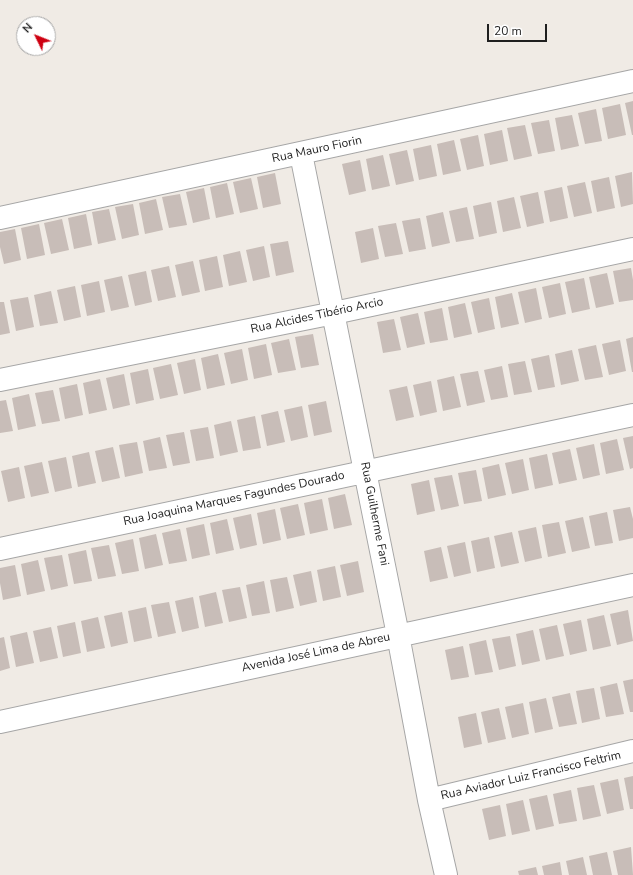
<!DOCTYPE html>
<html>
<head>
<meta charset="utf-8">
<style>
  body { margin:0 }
  #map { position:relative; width:633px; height:875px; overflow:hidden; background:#f0ebe5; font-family:"Nunito Sans",sans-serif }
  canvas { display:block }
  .north { position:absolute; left:16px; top:16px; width:40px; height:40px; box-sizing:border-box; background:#fff; border:1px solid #a5a5a5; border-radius:50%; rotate:313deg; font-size:11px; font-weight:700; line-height:16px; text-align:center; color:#1f1f1f }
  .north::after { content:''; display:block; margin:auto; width:14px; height:18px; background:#ce0011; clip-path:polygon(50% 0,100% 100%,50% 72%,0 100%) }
  .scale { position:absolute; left:487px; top:24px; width:60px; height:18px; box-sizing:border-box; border:2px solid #1f1f1f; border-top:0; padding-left:5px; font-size:12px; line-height:14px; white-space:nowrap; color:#1f1f1f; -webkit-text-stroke:3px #fff; paint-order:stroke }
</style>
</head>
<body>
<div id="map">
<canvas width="633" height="875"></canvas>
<div class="north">N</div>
<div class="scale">20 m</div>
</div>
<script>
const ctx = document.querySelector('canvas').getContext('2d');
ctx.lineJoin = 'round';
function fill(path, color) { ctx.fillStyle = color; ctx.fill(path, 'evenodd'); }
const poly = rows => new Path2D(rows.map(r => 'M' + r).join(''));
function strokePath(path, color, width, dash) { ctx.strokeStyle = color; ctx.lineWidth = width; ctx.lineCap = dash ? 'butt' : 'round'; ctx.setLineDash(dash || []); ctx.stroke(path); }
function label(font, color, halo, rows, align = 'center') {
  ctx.font = font + ' "Nunito Sans",sans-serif'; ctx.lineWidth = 3.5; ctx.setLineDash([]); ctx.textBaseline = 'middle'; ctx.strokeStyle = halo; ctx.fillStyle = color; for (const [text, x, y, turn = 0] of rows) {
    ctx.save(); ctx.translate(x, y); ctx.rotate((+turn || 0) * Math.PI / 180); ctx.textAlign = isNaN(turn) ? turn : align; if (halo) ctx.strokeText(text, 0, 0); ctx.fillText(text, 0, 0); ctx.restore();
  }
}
fill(poly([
  [633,101,633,135,632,135,625,103],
  [620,104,626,135,608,139,602,108],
  [596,109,602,141,585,144,578,113],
  [572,115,579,146,561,150,555,118],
  [549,120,555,151,538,154,531,123],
  [525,125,532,156,514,160,507,128],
  [502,130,508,161,490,165,484,134],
  [478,135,484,166,467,170,460,139],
  [454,140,461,171,443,175,437,144],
  [431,145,437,176,419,180,413,149],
  [407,150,414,181,396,185,389,154],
  [383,155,390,186,372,190,366,159],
  [360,160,366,191,349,195,342,164],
  [632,172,633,204,621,207,615,176],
  [275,173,281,204,263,208,257,177],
  [609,177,615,208,597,212,591,181],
  [251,178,258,209,240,213,233,182],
  [585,182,592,213,574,217,567,186],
  [227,183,234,214,216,218,210,187],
  [562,187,568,218,550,222,544,191],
  [204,188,210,219,193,223,186,192],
  [538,192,544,223,527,227,520,196],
  [180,194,187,225,169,228,162,197],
  [514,197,521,228,503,232,497,201],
  [156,199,163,230,145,234,139,203],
  [491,202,497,233,479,237,473,206],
  [133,204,139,235,122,239,115,207],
  [467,207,474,239,456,242,449,211],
  [109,209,116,240,98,244,92,212],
  [443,212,450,243,432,247,426,216],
  [86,214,92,245,74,249,68,218],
  [420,218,426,249,409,252,402,221],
  [62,219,69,250,51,254,44,223],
  [396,223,403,254,385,257,378,226],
  [39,224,45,255,27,259,21,228],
  [373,228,379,259,361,263,355,232],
  [15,229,21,260,4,264,0,247,0,232],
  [288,241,294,272,276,276,270,244],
  [264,246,270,277,253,281,246,250],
  [240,251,247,282,229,286,223,255],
  [217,256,223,287,205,291,199,260],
  [193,261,200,292,182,296,175,265],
  [169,266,176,297,158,301,151,270],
  [631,268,633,280,633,300,619,302,613,271],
  [146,271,152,302,135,306,128,275],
  [607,273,614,304,596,308,589,277],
  [122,276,129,307,111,311,104,280],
  [584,278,590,309,572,313,565,282],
  [99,281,105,312,87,316,81,285],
  [560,283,566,314,549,318,542,287],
  [75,286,81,317,64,321,57,290],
  [536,288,542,319,525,323,518,292],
  [51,291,58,323,40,326,34,295],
  [512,293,519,324,501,328,495,297],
  [28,297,34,327,16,331,10,300],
  [489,298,495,329,478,333,471,302],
  [0,302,4,302,10,333,0,335],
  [465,303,472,334,454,338,448,307],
  [442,308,448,340,430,343,424,312],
  [418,313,425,344,407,348,400,317],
  [394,319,401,350,383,353,377,322],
  [313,334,319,365,301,368,295,337],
  [633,337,633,372,632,372,626,339],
  [289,339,296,370,278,373,271,343],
  [620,340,626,371,609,375,602,344],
  [266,344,272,375,254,379,248,348],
  [596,345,603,377,585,380,578,349],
  [242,349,248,380,231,384,224,353],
  [572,350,579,381,561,385,555,354],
  [218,354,225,385,207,389,201,358],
  [549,355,555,387,538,390,531,359],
  [195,359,201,390,184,394,177,363],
  [525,361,532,392,514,395,508,364],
  [171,364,178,395,160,399,153,368],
  [502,366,508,397,491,400,484,370],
  [148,369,154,400,136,404,130,373],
  [478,371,485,402,467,406,460,374],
  [124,374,130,405,113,409,106,378],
  [454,376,461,407,443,411,437,380],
  [100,379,107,410,89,414,83,383],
  [431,381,437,412,420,416,413,385],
  [77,384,83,415,65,419,59,388],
  [407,386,414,417,396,421,389,390],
  [53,390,60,421,42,424,35,393],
  [29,394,36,426,18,430,12,398],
  [6,400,13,431,0,433,0,401],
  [326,401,332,432,314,436,308,405],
  [302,406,308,437,291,441,284,410],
  [278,411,285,442,267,446,261,415],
  [255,416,261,448,243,451,237,420],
  [231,421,238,452,220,456,214,425],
  [208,427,214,458,196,461,190,430],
  [184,432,190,463,173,466,166,435],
  [633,436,633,468,630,469,623,438],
  [160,437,167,468,149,471,143,441],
  [617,439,624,470,606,474,600,443],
  [137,442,143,473,125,477,119,445],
  [594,444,600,475,583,479,576,448],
  [113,447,120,478,102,482,95,451],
  [570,449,577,480,559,484,552,453],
  [89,452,96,483,78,487,72,456],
  [547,454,553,485,535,489,529,458],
  [66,457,72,488,55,492,48,461],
  [523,459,529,490,512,494,505,463],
  [42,462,49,493,31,497,24,466],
  [499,464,506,495,488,499,482,468],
  [19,467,25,498,8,502,1,471],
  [476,470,482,501,464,504,458,473],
  [452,475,459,506,441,510,434,478],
  [429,480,435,511,417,515,411,484],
  [345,494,352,525,334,529,328,498],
  [322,499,328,530,310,534,304,503],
  [298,504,305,535,287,539,280,508],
  [630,507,633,519,633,538,619,541,613,510],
  [275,509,281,540,263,544,257,513],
  [607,512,613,543,595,546,589,516],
  [251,514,257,545,240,549,233,518],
  [583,517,590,548,572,552,565,521],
  [227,519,234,550,216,554,210,523],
  [559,522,566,553,548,557,542,525],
  [204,524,210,555,192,559,186,528],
  [536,527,542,558,525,562,518,531],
  [180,529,187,561,169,564,162,533],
  [512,532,519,563,501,567,494,536],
  [156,534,163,565,145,569,139,538],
  [489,537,495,568,477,572,471,541],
  [133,539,139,571,122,574,115,543],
  [465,542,471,573,454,577,447,546],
  [109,545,116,576,98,579,91,548],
  [441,547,448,578,430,582,424,551],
  [86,550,92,581,74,584,68,554],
  [62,555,68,586,51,590,44,558],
  [38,560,45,591,27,595,21,564],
  [358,561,364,592,347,596,340,565],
  [15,565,21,596,3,600,0,583,0,568],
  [335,566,341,597,323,601,317,570],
  [311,571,317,602,300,606,293,575],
  [287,577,294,608,276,612,270,580],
  [264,581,270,613,252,616,246,585],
  [240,587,247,618,229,622,222,590],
  [216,592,223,623,205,627,199,596],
  [193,597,199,628,182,632,175,601],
  [169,602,176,633,158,637,151,605],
  [146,607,152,638,134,642,128,611],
  [628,610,633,641,617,645,610,614],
  [122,612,128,643,111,647,104,616],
  [604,615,611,646,593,650,587,619],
  [98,617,105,648,87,652,81,621],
  [581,620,587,651,570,655,563,624],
  [75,622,81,653,63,657,57,626],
  [557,625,564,656,546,660,539,629],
  [51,627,58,658,40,662,33,631],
  [533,630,540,661,522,665,516,634],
  [27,632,34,663,16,667,10,636],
  [510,636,516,666,499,670,492,639],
  [4,637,10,668,0,671,0,638],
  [486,640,493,672,475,675,469,644],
  [463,646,469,677,451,680,445,650],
  [633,679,633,712,630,712,623,681],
  [617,683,624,714,606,717,600,687],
  [594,688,600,719,582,723,576,691],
  [570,693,577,724,559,727,552,697],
  [546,698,553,729,535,733,529,702],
  [523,703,529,734,512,738,505,707],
  [499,708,506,739,488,743,481,712],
  [476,713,482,744,464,748,458,717],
  [633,776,633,809,630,809,624,778],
  [618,779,624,810,607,814,600,783],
  [594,785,601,816,583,820,577,788],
  [571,790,577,821,559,824,553,794],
  [547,795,554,826,536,830,529,799],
  [523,800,530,831,512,835,506,804],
  [500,805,506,836,489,840,482,809],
  [631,847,633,875,618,875,613,851],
  [607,852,612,875,593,875,589,856],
  [583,857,587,875,569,875,566,861],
  [560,862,562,875,544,875,542,866],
  [536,867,538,875,519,875,518,871]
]), '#c8bdb8');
const minor = poly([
  [301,154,398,635,429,800,446,875],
  [0,218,633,81],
  [0,380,334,313,633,249],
  [0,549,633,415],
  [0,722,633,585],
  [429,800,633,751]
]);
strokePath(minor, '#a6a6a6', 24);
strokePath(minor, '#fff', 22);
label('12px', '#1f1f1f', '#fff', [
  ["Rua Mauro Fiorin",317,150,-12],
  ["Rua Alcides Tibério Arcio",317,316,-12],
  ["Rua Joaquina Marques Fagundes Dourado",234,499,-12],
  ["Rua Guilherme Fani",374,514,79],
  ["Avenida José Lima de Abreu",316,653,-12],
  ["Rua Aviador Luiz Francisco Feltrim",531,776,-13]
]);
</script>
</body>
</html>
